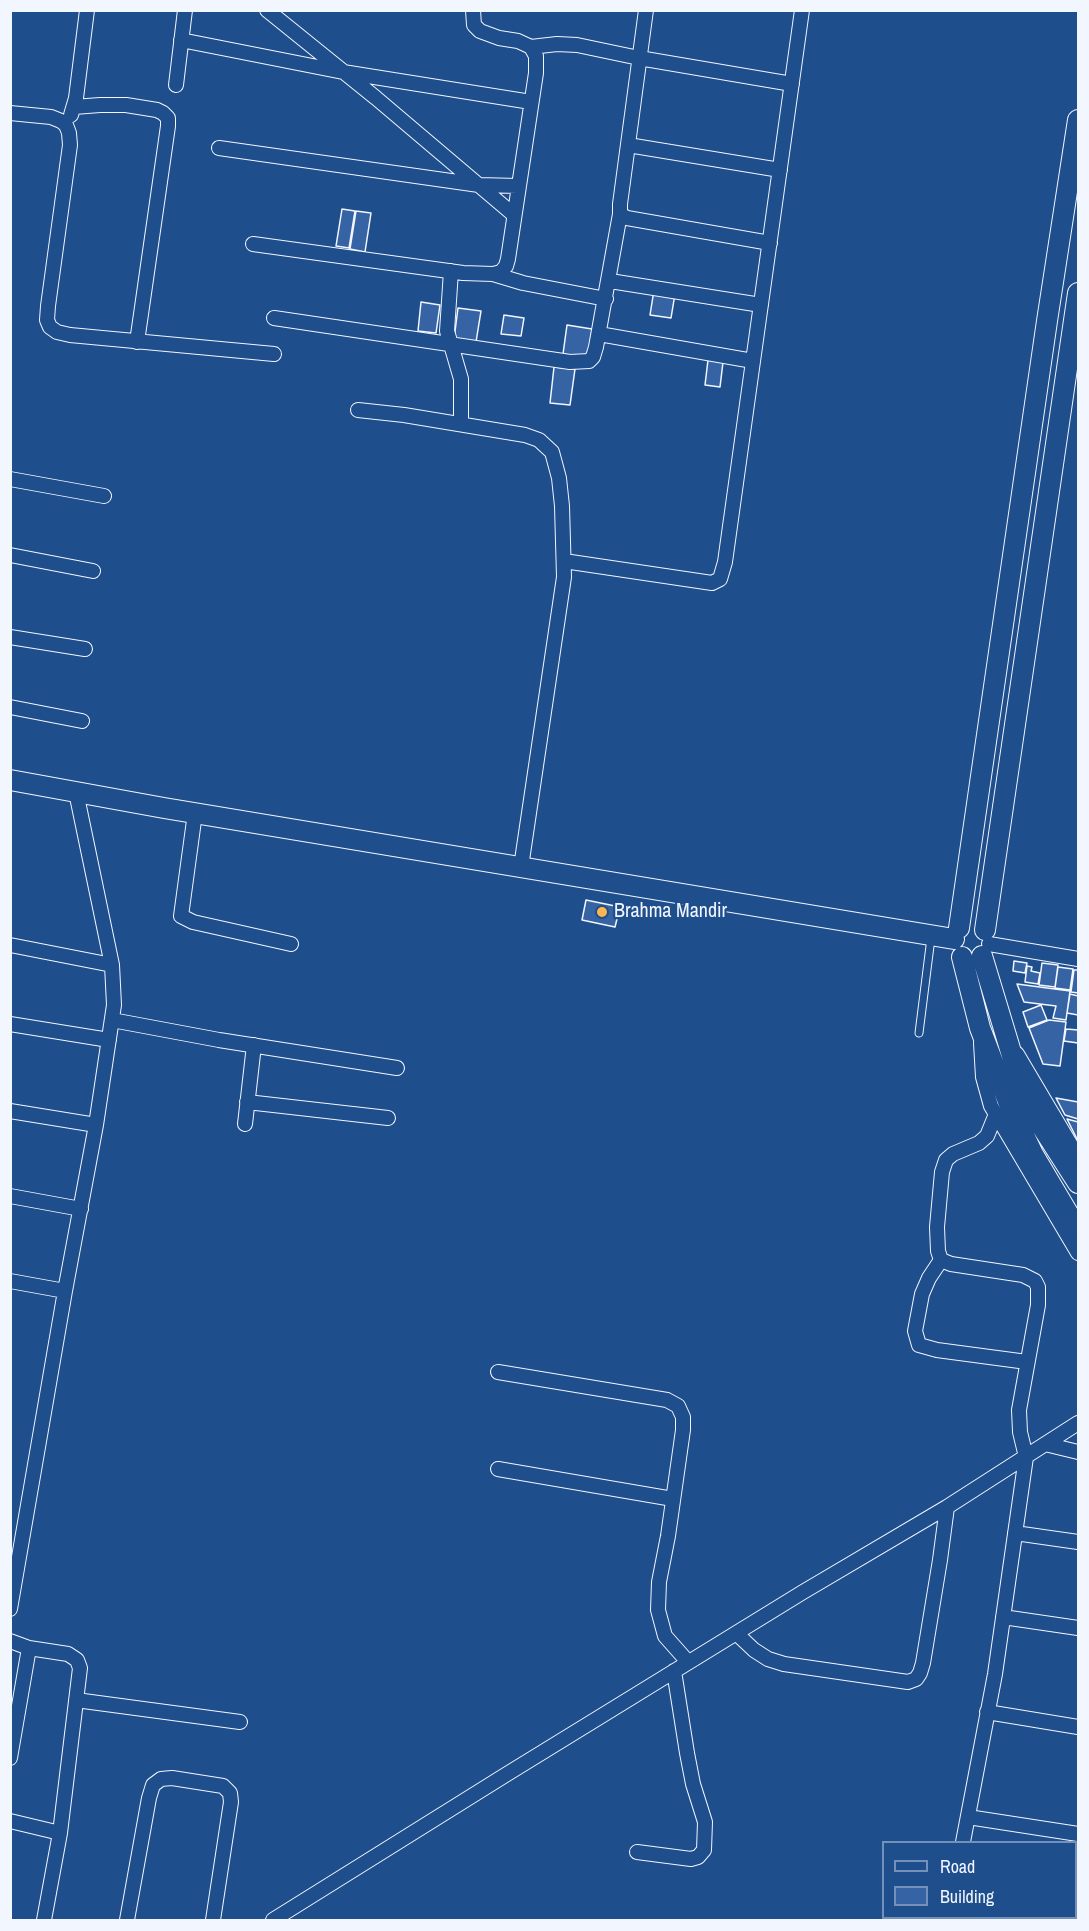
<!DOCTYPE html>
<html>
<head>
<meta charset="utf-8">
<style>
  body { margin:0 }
  #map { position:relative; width:1089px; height:1931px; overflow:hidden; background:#1f4e8c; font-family:"Archivo Narrow",sans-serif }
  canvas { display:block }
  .frame { position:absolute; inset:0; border:12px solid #f2f6ff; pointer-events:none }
  .legend { position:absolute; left:882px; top:1841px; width:195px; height:78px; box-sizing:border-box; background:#1f4e8c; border:2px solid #7391ba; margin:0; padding:8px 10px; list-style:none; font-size:18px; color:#f2f6ff }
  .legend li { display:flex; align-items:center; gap:12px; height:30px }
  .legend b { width:30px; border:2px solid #7391ba }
</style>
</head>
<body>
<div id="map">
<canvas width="1089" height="1931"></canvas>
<div class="frame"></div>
<ul class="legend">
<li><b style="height:8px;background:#1f4e8c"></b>Road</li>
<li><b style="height:16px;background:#3563a3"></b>Building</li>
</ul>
</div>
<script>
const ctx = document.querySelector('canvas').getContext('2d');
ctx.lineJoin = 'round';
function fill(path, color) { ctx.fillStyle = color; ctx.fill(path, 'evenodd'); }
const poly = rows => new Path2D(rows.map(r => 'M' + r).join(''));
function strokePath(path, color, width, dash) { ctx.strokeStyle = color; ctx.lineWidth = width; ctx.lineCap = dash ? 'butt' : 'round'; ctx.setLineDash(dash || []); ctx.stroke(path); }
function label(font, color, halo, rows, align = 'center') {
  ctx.font = font + ' "Archivo Narrow",sans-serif'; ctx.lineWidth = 4.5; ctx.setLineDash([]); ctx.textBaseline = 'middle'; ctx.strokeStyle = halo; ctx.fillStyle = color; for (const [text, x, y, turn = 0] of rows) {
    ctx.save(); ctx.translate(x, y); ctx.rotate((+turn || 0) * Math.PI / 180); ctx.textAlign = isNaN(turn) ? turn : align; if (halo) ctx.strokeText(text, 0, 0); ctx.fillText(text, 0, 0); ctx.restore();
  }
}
const building = poly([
  [342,209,355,211,349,248,336,246,342,209],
  [356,211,371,213,365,252,350,249,356,211],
  [654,290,675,294,671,318,650,315,654,290],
  [421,302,440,305,436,333,418,331,421,302],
  [458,308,481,311,476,342,454,339,458,308],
  [504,315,524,318,521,336,501,334,504,315],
  [567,325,592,329,588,358,563,354,567,325],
  [708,360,723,362,720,387,705,385,708,360],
  [554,367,575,369,570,405,550,403,554,367],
  [586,900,620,907,615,927,582,920,586,900],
  [1014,961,1027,963,1025,973,1013,971,1014,961],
  [1042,963,1058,965,1055,987,1039,985,1042,963],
  [1027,966,1032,967,1031,971,1040,973,1038,984,1025,982,1027,966],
  [1058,967,1073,969,1070,990,1055,988,1058,967],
  [1074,970,1078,970,1078,993,1071,992,1074,970],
  [1017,984,1070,991,1066,1020,1053,1018,1056,1006,1024,1002,1017,984],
  [1070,994,1078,996,1078,1015,1067,1013,1070,994],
  [1041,1005,1047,1020,1028,1027,1023,1012,1041,1005],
  [1049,1020,1066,1022,1060,1066,1043,1064,1029,1028,1049,1020],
  [1066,1029,1078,1030,1078,1043,1064,1041,1066,1029],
  [1056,1098,1078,1102,1078,1119,1065,1115,1056,1098],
  [1067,1119,1078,1122,1078,1141,1067,1119]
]);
fill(building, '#3563a3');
strokePath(building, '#f2f6ff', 1.5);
const lane = poly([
  [919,1033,931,938]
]);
const street = poly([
  [267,10,376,98,514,215],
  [646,10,620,204,620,214,627,218,770,243],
  [181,40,343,72,531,102],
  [531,47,557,44,577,45,639,58,792,84],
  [176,85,185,10],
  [74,107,100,105,126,105,157,110,163,113,168,118,168,126,137,342],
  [10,113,51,117,61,121,66,125,69,133,70,145,48,306,47,320,50,327,57,332,70,335,274,354],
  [71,115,76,98,87,10],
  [628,145,780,170],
  [219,148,479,185,518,186],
  [253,244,463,273,493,274,501,272,506,266,508,259,536,73,536,56,531,47,518,41,499,38,480,31,474,25,473,10],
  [451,271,447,331,461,379,461,424],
  [493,274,523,283,606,299],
  [610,281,761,305],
  [274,318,570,362,589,361,593,357,596,347,620,214],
  [599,334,753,361],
  [358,410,404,415,525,435,539,440,552,452,559,478,562,506,564,577,521,867],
  [10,479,104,496],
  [10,555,93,571],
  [564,561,712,583,720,579,725,562,802,10],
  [10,637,85,649],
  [10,707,82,721],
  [195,813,181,916,193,922,291,944],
  [989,944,1078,959],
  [10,945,112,965],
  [112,1020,219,1040,397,1068],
  [10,1024,109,1040],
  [981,1043,983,1077,991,1106,1078,1253],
  [1017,1054,1078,1157],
  [247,1102,388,1118],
  [10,1111,96,1125],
  [245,1124,254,1045],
  [10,1196,81,1209],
  [941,1260,929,1278,922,1294,915,1331,919,1345,937,1350,1027,1362],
  [10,1281,65,1291],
  [498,1372,667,1400,678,1406,683,1417,683,1430,668,1536,659,1582,658,1610,665,1636,688,1662],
  [1045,1444,1078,1452],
  [498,1469,673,1499],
  [1015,1533,1078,1542],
  [10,1609,65,1291,96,1125,114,1005,112,965,76,792],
  [1003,1617,1078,1628],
  [736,1633,754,1650,768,1659,784,1664,908,1682,916,1679,920,1673,923,1663,940,1560,947,1507],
  [10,1641,29,1648,68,1654,77,1660,80,1668,60,1833,44,1920],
  [76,1700,240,1722],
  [987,1712,1078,1727],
  [10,1758,29,1648],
  [968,1817,1078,1834],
  [10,1821,60,1833],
  [963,1842,995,1674,1026,1457,1020,1432,1019,1410,1038,1305,1038,1287,1035,1281,1023,1275,951,1264,941,1260,938,1251,937,1227,942,1172,946,1160,953,1154,979,1143,987,1136,996,1114],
  [637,1852,691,1859,698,1857,704,1850,705,1822,693,1784,687,1753,674,1671],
  [1011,1918,1029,1920],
  [127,1920,149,1798,153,1785,161,1779,172,1778,223,1786,230,1793,231,1802,213,1920],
  [273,1920,507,1774,803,1592,947,1507,1078,1423],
  [935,1920,936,1918]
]);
const secondary = poly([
  [10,780,164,808,954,939],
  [959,928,1047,321,1078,120],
  [985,930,1078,293],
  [982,956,1017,1072,1037,1119,1078,1183],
  [962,957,980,1028,1009,1104,1033,1154,1078,1230]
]);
strokePath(lane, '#f2f6ff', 9);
strokePath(street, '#f2f6ff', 16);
strokePath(secondary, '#f2f6ff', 22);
strokePath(lane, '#1f4e8c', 7);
strokePath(street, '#1f4e8c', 14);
strokePath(secondary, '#1f4e8c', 20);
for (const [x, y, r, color] of [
  [602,912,6,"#ffb74d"]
]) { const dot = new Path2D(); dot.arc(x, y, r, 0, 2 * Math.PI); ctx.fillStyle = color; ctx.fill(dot); strokePath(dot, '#1f4e8c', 2); }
label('20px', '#f2f6ff', '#1f4e8c', [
  ["Brahma Mandir",614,912]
], 'left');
</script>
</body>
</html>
